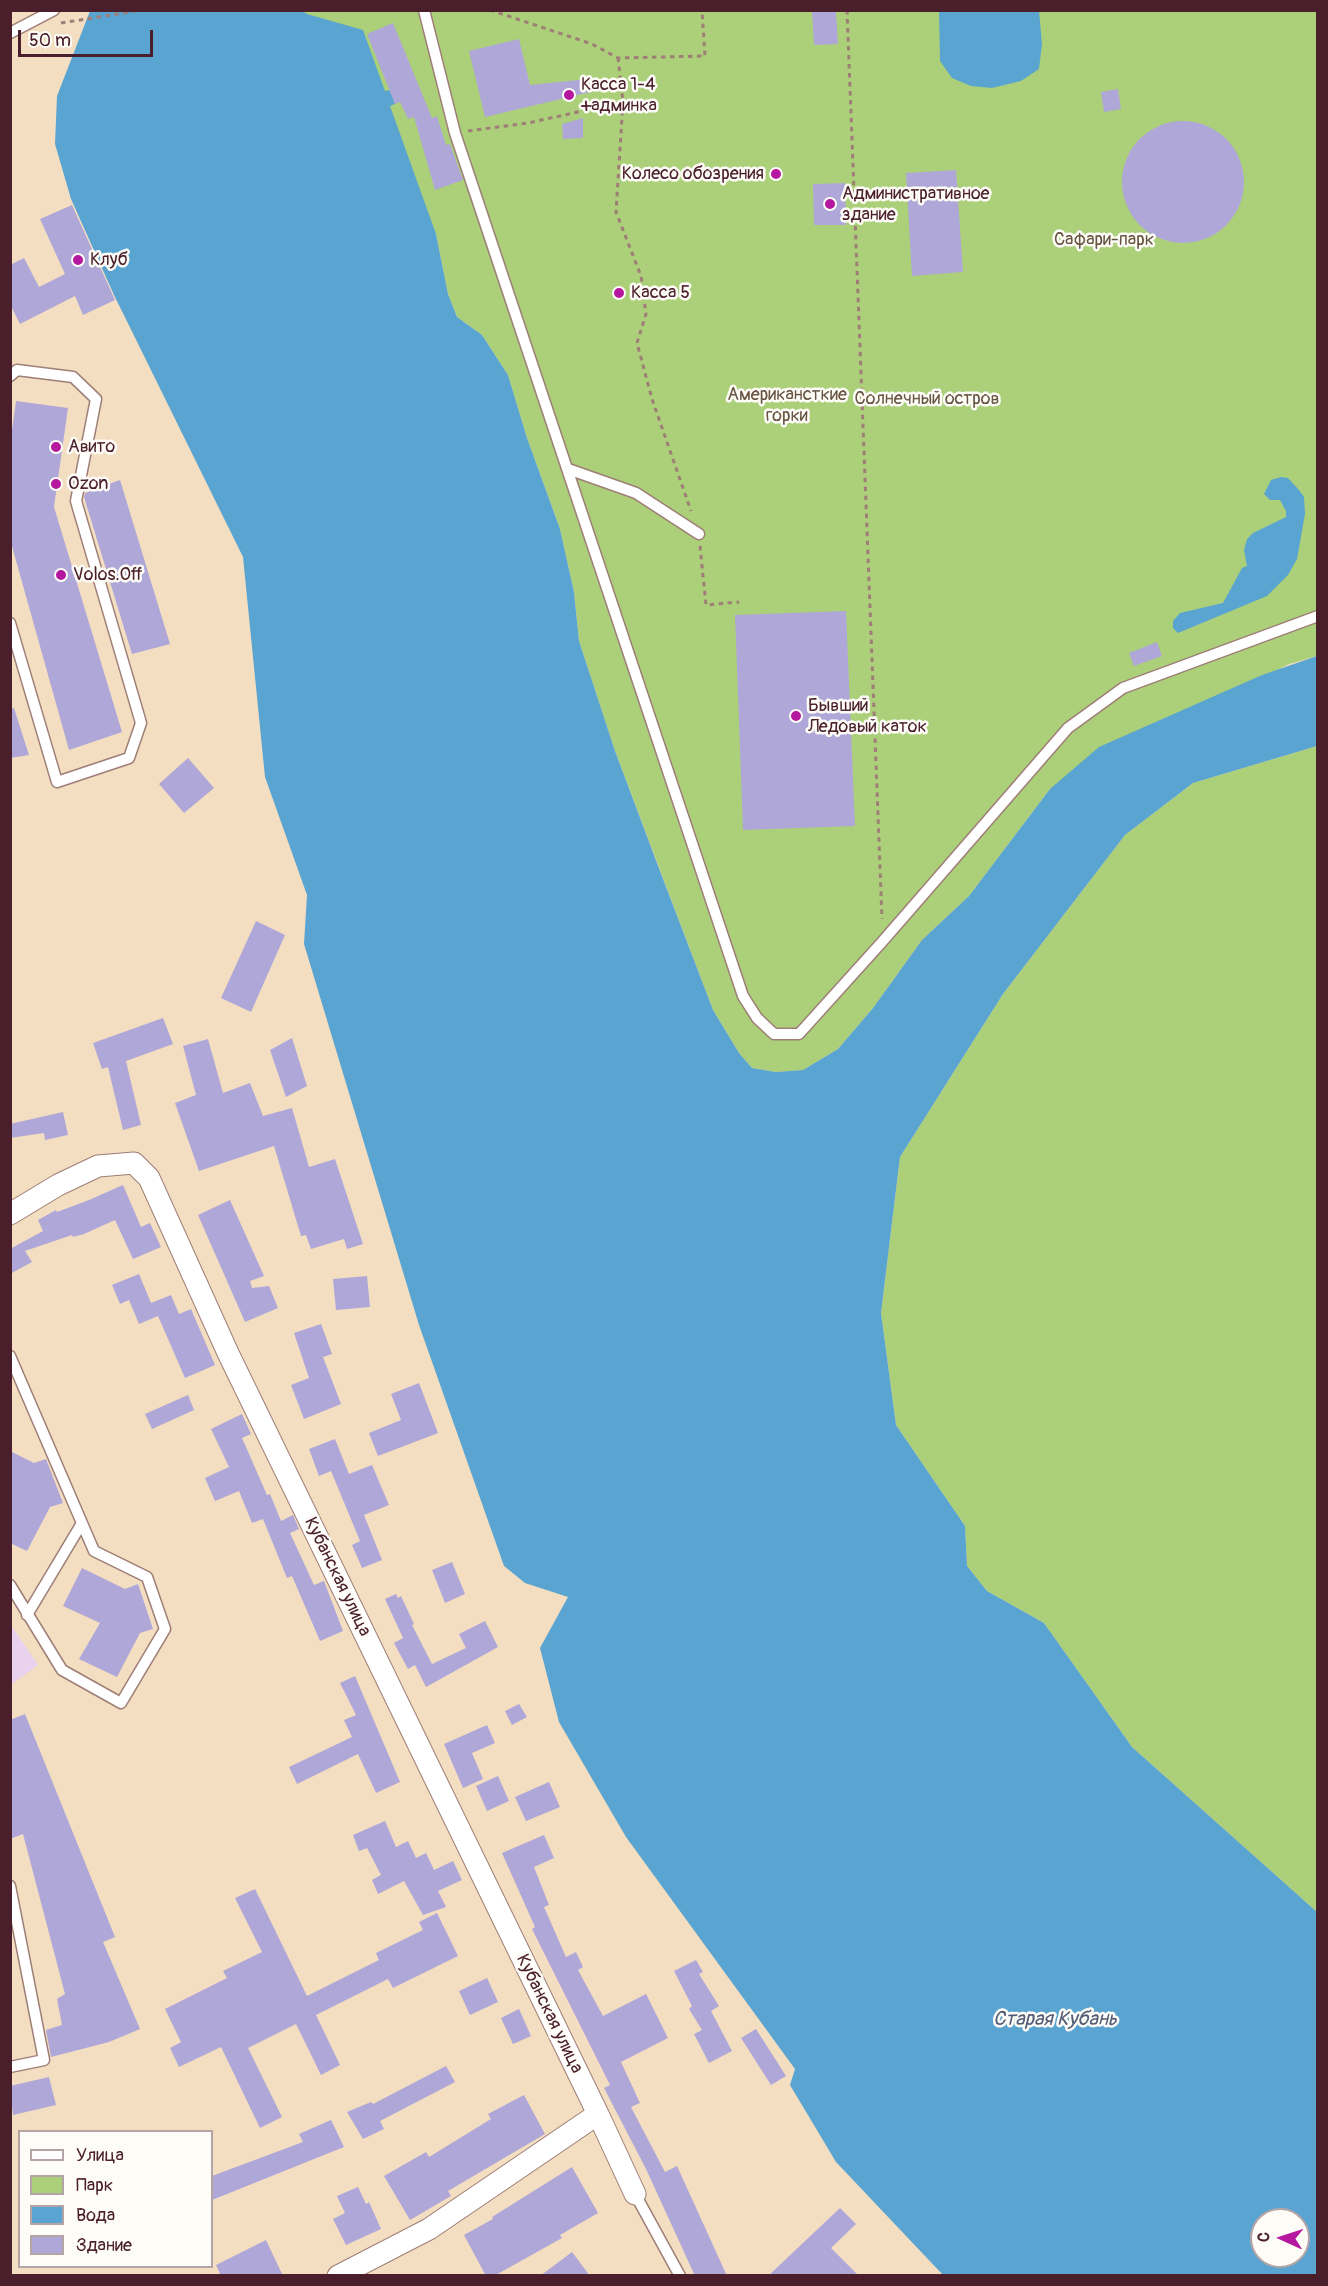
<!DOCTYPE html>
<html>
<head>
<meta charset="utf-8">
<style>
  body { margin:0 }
  #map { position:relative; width:1328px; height:2286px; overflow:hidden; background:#f3dec1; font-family:Pangolin,sans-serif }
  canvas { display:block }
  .frame { position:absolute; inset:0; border:12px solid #4a1f2b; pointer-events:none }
  .legend { position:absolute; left:18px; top:2130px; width:195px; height:138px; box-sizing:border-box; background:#fdfcf7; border:2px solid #b5a4a5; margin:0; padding:8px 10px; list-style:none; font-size:18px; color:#4a1f2b }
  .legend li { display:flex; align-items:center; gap:12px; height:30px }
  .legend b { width:30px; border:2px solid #b5a4a5 }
  .north { position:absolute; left:1250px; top:2208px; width:60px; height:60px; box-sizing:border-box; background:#fdfcf7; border:2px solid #b5a4a5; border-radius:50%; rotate:273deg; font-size:16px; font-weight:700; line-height:24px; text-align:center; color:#4a1f2b }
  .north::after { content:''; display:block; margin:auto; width:21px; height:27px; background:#b5179e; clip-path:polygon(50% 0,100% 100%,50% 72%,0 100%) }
  .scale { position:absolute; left:18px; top:30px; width:135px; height:27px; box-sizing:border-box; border:3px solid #4a1f2b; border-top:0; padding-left:8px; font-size:18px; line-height:21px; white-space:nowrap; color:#4a1f2b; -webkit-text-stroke:4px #fdfcf7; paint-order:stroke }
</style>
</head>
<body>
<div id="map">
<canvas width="1328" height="2286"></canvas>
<div class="frame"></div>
<ul class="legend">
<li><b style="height:8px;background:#fff"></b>Улица</li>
<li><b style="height:16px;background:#abd079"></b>Парк</li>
<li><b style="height:16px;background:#5aa4d2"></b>Вода</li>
<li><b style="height:16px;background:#afa7d8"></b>Здание</li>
</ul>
<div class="north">С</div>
<div class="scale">50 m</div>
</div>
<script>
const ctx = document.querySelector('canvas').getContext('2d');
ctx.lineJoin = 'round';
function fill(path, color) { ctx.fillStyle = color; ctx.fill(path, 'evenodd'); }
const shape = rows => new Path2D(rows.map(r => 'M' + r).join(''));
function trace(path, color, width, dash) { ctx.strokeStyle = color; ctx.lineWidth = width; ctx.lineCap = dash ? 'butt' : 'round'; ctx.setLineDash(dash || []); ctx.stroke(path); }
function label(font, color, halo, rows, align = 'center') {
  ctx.font = font + ' Pangolin,sans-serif'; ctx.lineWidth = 5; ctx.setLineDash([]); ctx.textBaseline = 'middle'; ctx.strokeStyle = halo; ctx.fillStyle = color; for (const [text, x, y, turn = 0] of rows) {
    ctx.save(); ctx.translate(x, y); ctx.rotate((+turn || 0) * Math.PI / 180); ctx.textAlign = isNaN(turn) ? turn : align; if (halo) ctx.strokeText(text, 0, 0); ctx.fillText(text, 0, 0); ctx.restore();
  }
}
fill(shape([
  [11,1625,38,1665,11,1685,10,1685]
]), '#e9d2ed');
fill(shape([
  [302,11,1317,11,1317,656,1289,664,1050,789,969,896,922,940,873,1008,838,1049,803,1070,776,1072,752,1068,739,1053,713,1010,615,751,579,641,574,592,560,529,527,438,508,375,482,335,457,317,448,294,436,234],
  [1317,746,1317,1912,1132,1747,1044,1623,987,1591,967,1566,965,1526,896,1425,881,1313,900,1157,1003,994,1125,835,1193,783]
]), '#abd079');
fill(shape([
  [90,11,302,11,307,14,363,30,385,91,390,90,395,104,390,106,436,234,448,294,457,317,482,335,508,375,527,438,560,529,574,592,579,641,615,751,657,863,713,1010,739,1053,752,1068,776,1072,803,1070,838,1049,873,1008,922,940,969,896,1050,789,1099,747,1262,675,1317,656,1317,746,1193,783,1125,835,1003,994,900,1157,881,1313,896,1425,965,1526,967,1566,987,1591,1044,1623,1132,1747,1317,1912,1317,2275,943,2275,836,2162,790,2085,795,2069,626,1837,559,1722,540,1648,568,1597,525,1583,504,1566,419,1325,304,944,307,895,265,777,243,557,114,295,71,199,55,144,57,96],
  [1262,2220,1298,2220,1298,2256,1262,2256],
  [939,11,1039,11,1042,44,1039,69,1021,81,992,88,971,86,952,78,940,61],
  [1281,477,1288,478,1299,490,1304,497,1305,514,1297,559,1288,575,1267,596,1178,633,1173,628,1173,621,1180,613,1223,603,1242,568,1247,566,1244,550,1247,539,1253,533,1286,517,1286,511,1280,500,1270,500,1264,494,1271,480]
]), '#5aa4d2');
fill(shape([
  [812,10,836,10,838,44,814,45],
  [393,23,432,118,437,116,446,145,450,144,463,180,435,190,414,117,408,119,400,102,395,104,367,34],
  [519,39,530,85,597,78,599,90,485,117,469,51],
  [1118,89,1121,109,1104,112,1101,92],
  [583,118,583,138,563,139,562,124],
  '1122 182a61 61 0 1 1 122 0a61 61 0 1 1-122 0Z',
  [956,170,963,272,912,276,906,173],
  [845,183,846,225,814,225,813,184],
  [72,205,115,300,83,315,75,296,20,324,10,304,10,265,24,258,39,287,65,274,40,219],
  [16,401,68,408,54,507,122,732,69,750,10,539,10,445],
  [120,480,170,644,132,654,84,497,85,493],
  [846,611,855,826,743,830,735,615],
  [1157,642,1162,656,1134,666,1129,653],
  [14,708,29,755,10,758,10,709],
  [188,758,214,788,184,813,159,784],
  [256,921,285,935,251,1012,221,998],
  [163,1018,173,1044,126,1061,141,1125,123,1130,108,1067,102,1069,93,1043],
  [292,1038,307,1086,286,1097,270,1050],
  [208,1039,223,1093,250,1083,263,1116,292,1108,309,1167,335,1159,363,1244,347,1249,344,1239,311,1249,306,1235,301,1236,274,1146,199,1171,175,1103,196,1095,183,1046],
  [63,1112,68,1135,45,1140,44,1133,10,1138,10,1124],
  [123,1185,141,1227,150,1223,161,1247,133,1259,115,1220,84,1234,73,1237,72,1235,25,1251,32,1262,10,1274,10,1249,43,1231,38,1220,56,1210,57,1212,89,1200],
  [230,1200,264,1276,250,1281,252,1288,269,1286,278,1308,245,1322,198,1215],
  [139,1274,151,1303,171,1295,179,1314,191,1309,215,1365,185,1378,158,1316,139,1324,129,1300,120,1304,112,1285],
  [367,1276,370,1307,336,1310,333,1279],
  [321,1324,332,1354,323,1357,341,1404,304,1419,291,1385,309,1378,294,1333],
  [419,1383,438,1433,378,1456,369,1433,401,1420,391,1394],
  [188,1395,194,1410,152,1429,145,1414],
  [242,1414,251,1434,242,1438,267,1495,270,1494,281,1521,293,1515,299,1529,290,1533,314,1585,324,1581,343,1631,320,1641,292,1576,287,1578,263,1519,252,1523,239,1491,215,1501,205,1478,229,1467,211,1429],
  [335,1439,349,1474,372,1465,389,1505,364,1515,382,1560,362,1568,352,1545,360,1541,331,1471,319,1476,309,1449],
  [10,1451,34,1463,46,1459,63,1503,50,1507,27,1551,10,1543],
  [452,1562,465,1594,445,1603,432,1570],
  [82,1568,125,1589,138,1584,153,1629,140,1633,117,1677,79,1659,100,1623,63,1606],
  [396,1594,398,1598,401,1596,414,1624,412,1625,432,1664,466,1648,459,1634,485,1621,498,1647,426,1687,415,1665,408,1669,394,1643,403,1638,385,1599],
  [355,1676,400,1782,376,1793,358,1754,297,1784,289,1767,352,1737,344,1720,356,1715,340,1683],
  [519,1704,527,1717,512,1725,505,1711],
  [25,1714,115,1937,103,1942,140,2029,109,2042,51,2057,46,2030,62,2025,57,1999,65,1994,23,1834,10,1839,10,1720],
  [487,1725,495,1743,472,1753,483,1779,463,1788,444,1744],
  [498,1776,509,1801,487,1811,476,1786],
  [549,1782,560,1807,526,1821,515,1797],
  [385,1821,396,1847,408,1841,416,1858,426,1853,434,1870,453,1861,462,1880,438,1891,446,1907,423,1915,404,1881,378,1894,372,1880,381,1875,367,1848,359,1851,353,1835],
  [544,1835,554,1858,534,1867,549,1905,544,1907,566,1957,576,1952,583,1967,578,1970,603,2016,646,1994,668,2038,621,2062,640,2103,631,2107,665,2172,677,2166,727,2276,695,2276,646,2169,604,2088,610,2085,532,1929,535,1927,502,1853],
  [255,1889,307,1996,379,1960,376,1953,423,1930,419,1922,437,1913,458,1956,393,1988,388,1979,316,2015,340,2065,321,2075,296,2024,248,2048,282,2117,260,2128,221,2047,179,2067,170,2048,181,2042,165,2009,227,1978,223,1971,262,1952,235,1898],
  [696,1960,703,1972,699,1974,719,2006,711,2011,732,2051,709,2063,694,2034,702,2030,689,2009,692,2006,674,1971],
  [487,1978,498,2002,470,2015,459,1991],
  [519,2009,531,2036,513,2044,501,2018],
  [756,2029,786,2076,771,2085,741,2038],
  [446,2066,455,2082,380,2121,384,2129,363,2139,347,2112,371,2102,373,2104],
  [49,2077,56,2105,13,2115,10,2086],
  [524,2095,545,2134,448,2191,451,2196,410,2220,384,2176,426,2152,429,2157,491,2119,488,2114],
  [331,2120,344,2147,212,2200,212,2176,303,2142,299,2134],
  [572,2167,598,2213,560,2235,562,2238,494,2276,486,2276,464,2235,493,2219,492,2217],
  [358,2187,366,2204,369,2202,381,2229,346,2245,333,2219,345,2213,337,2196],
  [840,2208,856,2224,831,2248,859,2276,768,2276],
  [266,2240,283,2276,221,2276,216,2265],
  [572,2252,590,2276,540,2276]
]), '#afa7d8');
const service = shape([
  [424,10,455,133,743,996,757,1018,774,1034,799,1034,882,942,1068,728,1123,688,1318,616],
  [10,33,54,10],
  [10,376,17,370,73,377,96,399,76,501,141,723,129,758,57,782,10,623],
  [568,469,636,493,699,534],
  [10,1356,94,1551,147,1577,165,1629,121,1703,62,1670,10,1585],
  [27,1615,82,1523],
  [10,1886,44,2060,10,2067],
  [635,2194,680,2276]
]);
const minor = shape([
  [10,1214,58,1185,98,1166,134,1163,149,1178,228,1353,598,2114,429,2229,338,2276],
  [598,2114,635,2194]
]);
trace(service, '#9e7e76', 13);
trace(minor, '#9e7e76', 23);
trace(shape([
  [490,10,592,44,618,58,705,56,702,10],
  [847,10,882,919],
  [61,23,142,10],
  [623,102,616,212,641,276,646,314,637,343,652,399,691,511],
  [468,131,528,123,623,102,618,58],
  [700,546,706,605,739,602]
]), '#9e7e76', 3, [4.5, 4.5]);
trace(service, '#fff', 10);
trace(minor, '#fff', 21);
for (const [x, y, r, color] of [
  [569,95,6,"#b5179e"],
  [776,174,6,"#b5179e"],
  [830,204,6,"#b5179e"],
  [78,260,6,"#b5179e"],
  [619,293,6,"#b5179e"],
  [56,447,6,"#b5179e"],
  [56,484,6,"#b5179e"],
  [61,575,6,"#b5179e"],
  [796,716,6,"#b5179e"]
]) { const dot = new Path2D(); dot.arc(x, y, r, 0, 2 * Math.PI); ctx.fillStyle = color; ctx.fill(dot); trace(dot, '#fdfcf7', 2); }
label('18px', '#4a1f2b', '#fdfcf7', [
  ["Касса 1-4",581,85],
  ["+админка",581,106],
  ["Колесо обозрения",764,174,"right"],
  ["Административное",842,194],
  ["здание",842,215],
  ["Клуб",90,260],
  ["Касса 5",631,293],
  ["Авито",68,447],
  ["Ozon",68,484],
  ["Volos.Off",73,575],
  ["Бывший",808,706],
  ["Ледовый каток",808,727]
], 'left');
label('18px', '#675442', '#fdfcf7', [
  ["Сафари-парк",1104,240],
  ["Американсткие",787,395],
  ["горки",787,416],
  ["Солнечный остров",927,399]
]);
label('18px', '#4a1f2b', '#fdfcf7', [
  ["Кубанская улица",337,1577,64],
  ["Кубанская улица",549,2014,64]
]);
label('italic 20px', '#515b76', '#fdfcf7', [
  ["Старая Кубань",1055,2020]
]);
</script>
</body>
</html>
